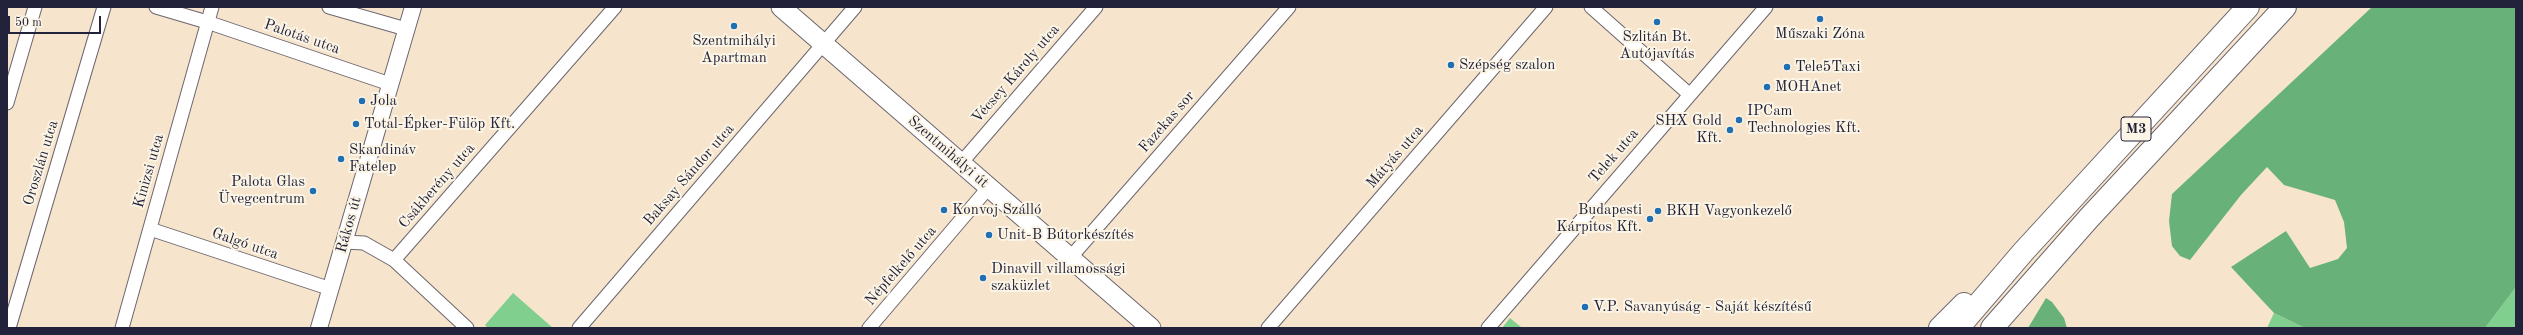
<!DOCTYPE html>
<html>
<head>
<meta charset="utf-8">
<style>
  body { margin:0 }
  #map { position:relative; width:2523px; height:335px; overflow:hidden; background:#f6e5cc; font-family:"Old Standard TT",serif }
  canvas { display:block }
  .frame { position:absolute; inset:0; border:8px solid #22223b; pointer-events:none }
  .scale { position:absolute; left:8px; top:16px; width:93px; height:18px; box-sizing:border-box; border:2px solid #22223b; border-top:0; padding-left:5px; font-size:12px; line-height:14px; white-space:nowrap; color:#22223b; -webkit-text-stroke:3px #fcf5e5; paint-order:stroke }
</style>
</head>
<body>
<div id="map">
<canvas width="2523" height="335"></canvas>
<div class="frame"></div>
<div class="scale">50 m</div>
</div>
<script>
const ctx = document.querySelector('canvas').getContext('2d');
ctx.lineJoin = 'round';
function fill(path, color) { ctx.fillStyle = color; ctx.fill(path, 'evenodd'); }
const shape = rows => new Path2D(rows.map(r => 'M' + r).join(''));
function trace(path, color, width, dash) { ctx.strokeStyle = color; ctx.lineWidth = width; ctx.lineCap = dash ? 'butt' : 'round'; ctx.setLineDash(dash || []); ctx.stroke(path); }
function label(font, color, halo, rows, align = 'center') {
  ctx.font = font + ' "Old Standard TT",serif'; ctx.lineWidth = 4; ctx.setLineDash([]); ctx.textBaseline = 'middle'; ctx.strokeStyle = halo; ctx.fillStyle = color; for (const [text, x, y, turn = 0] of rows) {
    ctx.save(); ctx.translate(x, y); ctx.rotate((+turn || 0) * Math.PI / 180); ctx.textAlign = isNaN(turn) ? turn : align; if (halo) ctx.strokeText(text, 0, 0); ctx.fillText(text, 0, 0); ctx.restore();
  }
}
fill(shape([
  [2516,287,2516,328,2485,328],
  [513,293,553,328,488,328,485,325],
  [2274,313,2305,328,2267,328],
  [1510,318,1521,327,1520,328,1502,328]
]), '#80cf8f');
fill(shape([
  [2372,7,2516,7,2516,287,2485,328,2305,328,2274,313,2231,267,2286,231,2310,268,2338,259,2347,248,2344,222,2335,200,2284,185,2267,167,2241,195,2190,260,2180,256,2172,246,2169,221,2172,194],
  [2046,298,2052,302,2064,318,2067,328,2028,328]
]), '#68b27a');
const minor = shape([
  [156,7,207,22,390,84],
  [329,7,406,29],
  [1591,7,1689,94],
  [7,103,35,7],
  [961,163,1096,7],
  [150,229,331,289],
  [344,242,364,243,394,260,467,328],
  [1070,258,1289,7],
  [394,260,615,7],
  [9,328,104,7],
  [122,328,212,7],
  [579,328,855,7],
  [869,328,989,187],
  [1268,328,1546,7],
  [1488,328,1766,7]
]);
const tertiary = shape([
  [319,328,413,7]
]);
const secondary = shape([
  [781,7,1151,328]
]);
const motorway = shape([
  [1940,328,1964,304],
  [1958,328,2024,251,2248,7],
  [1992,328,2089,218,2285,7]
]);
trace(minor, '#6c666e', 15);
trace(tertiary, '#6c666e', 18);
trace(secondary, '#6c666e', 21);
trace(motorway, '#6c666e', 24);
trace(minor, '#fff', 13);
trace(tertiary, '#fff', 16);
trace(secondary, '#fff', 19);
trace(motorway, '#fff', 22);
for (const [x, y, r, color] of [
  [1820,19,4,"#1f6fb2"],
  [1657,22,4,"#1f6fb2"],
  [734,26,4,"#1f6fb2"],
  [1451,65,4,"#1f6fb2"],
  [1787,67,4,"#1f6fb2"],
  [1767,87,4,"#1f6fb2"],
  [362,101,4,"#1f6fb2"],
  [1739,120,4,"#1f6fb2"],
  [356,124,4,"#1f6fb2"],
  [1730,130,4,"#1f6fb2"],
  [341,159,4,"#1f6fb2"],
  [313,191,4,"#1f6fb2"],
  [944,210,4,"#1f6fb2"],
  [1658,211,4,"#1f6fb2"],
  [1650,219,4,"#1f6fb2"],
  [989,235,4,"#1f6fb2"],
  [983,278,4,"#1f6fb2"],
  [1585,307,4,"#1f6fb2"]
]) { const dot = new Path2D(); dot.arc(x, y, r, 0, 2 * Math.PI); ctx.fillStyle = color; ctx.fill(dot); trace(dot, '#fcf5e5', 1.5); }
for (const [x, y, w] of [
  [2136,129,30]
]) { const box = new Path2D(); box.roundRect(x - w / 2, y - 12, w, 24, 3); ctx.fillStyle = '#fcf5e5'; ctx.fill(box); trace(box, '#22223b', 1); }
label('bold 14px', '#22223b', null, [
  ["M3",2136,129]
]);
label('15px', '#22223b', '#fcf5e5', [
  ["Műszaki Zóna",1820,34,"center"],
  ["Szlitán Bt.",1657,37,"center"],
  ["Autójavítás",1657,54,"center"],
  ["Szentmihályi",734,41,"center"],
  ["Apartman",734,58,"center"],
  ["Szépség szalon",1459,65],
  ["Tele5Taxi",1795,67],
  ["MOHAnet",1775,87],
  ["Jola",370,101],
  ["IPCam",1747,111],
  ["Technologies Kft.",1747,128],
  ["SHX Gold",1722,121,"right"],
  ["Kft.",1722,138,"right"],
  ["Total-Épker-Fülöp Kft.",364,124],
  ["Skandináv",349,150],
  ["Fatelep",349,167],
  ["Palota Glas",305,182,"right"],
  ["Üvegcentrum",305,199,"right"],
  ["Konvoj Szálló",952,210],
  ["Budapesti",1642,210,"right"],
  ["Kárpitos Kft.",1642,227,"right"],
  ["BKH Vagyonkezelő",1666,211],
  ["Unit-B Bútorkészítés",997,235],
  ["Dinavill villamossági",991,269],
  ["szaküzlet",991,286],
  ["V.P. Savanyúság - Saját készítésű",1593,307]
], 'left');
label('15px', '#22223b', '#fcf5e5', [
  ["Palotás utca",302,37,19],
  ["Vécsey Károly utca",1016,74,-49],
  ["Fazekas sor",1167,122,-49],
  ["Szentmihályi út",948,152,41],
  ["Telek utca",1614,156,-49],
  ["Mátyás utca",1395,157,-49],
  ["Oroszlán utca",41,163,-73],
  ["Kinizsi utca",149,171,-74],
  ["Baksay Sándor utca",689,175,-49],
  ["Csákberény utca",437,186,-49],
  ["Rákos út",349,225,-74],
  ["Galgó utca",245,244,19],
  ["Népfelkelő utca",901,266,-49]
]);
</script>
</body>
</html>
